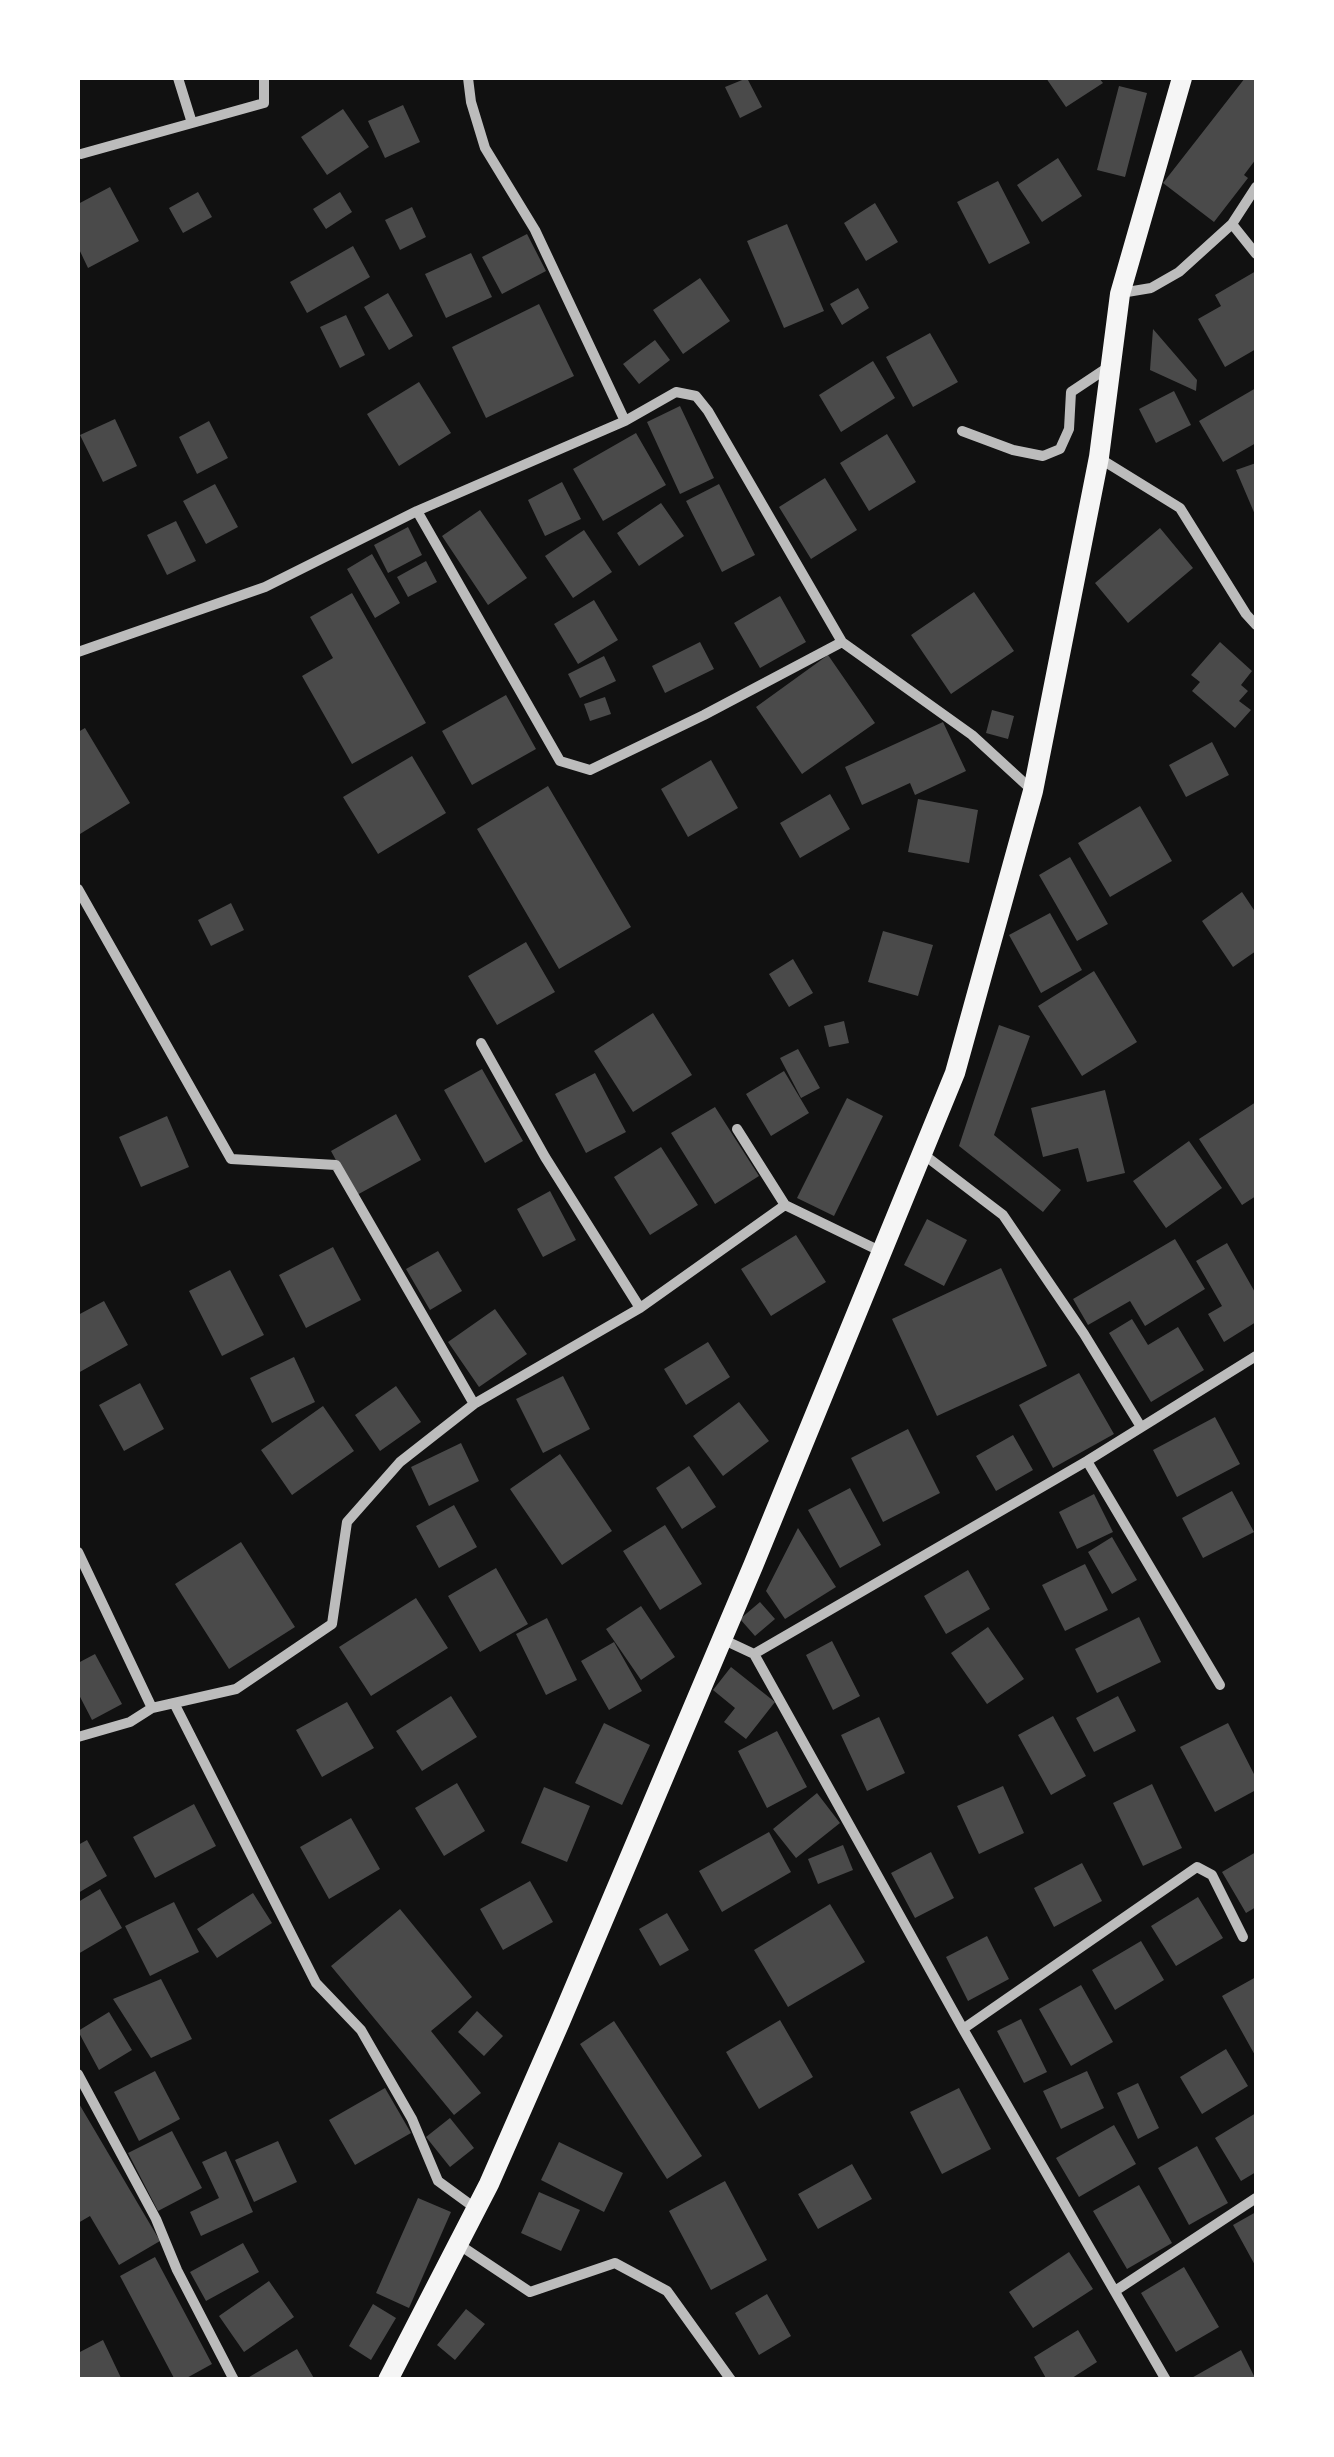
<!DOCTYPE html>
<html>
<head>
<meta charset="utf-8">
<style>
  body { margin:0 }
  #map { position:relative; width:1334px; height:2457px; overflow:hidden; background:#111; font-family:"Golos Text",sans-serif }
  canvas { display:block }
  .frame { position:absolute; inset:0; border:80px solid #fff; pointer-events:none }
</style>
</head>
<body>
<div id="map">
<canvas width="1334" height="2457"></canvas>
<div class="frame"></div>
</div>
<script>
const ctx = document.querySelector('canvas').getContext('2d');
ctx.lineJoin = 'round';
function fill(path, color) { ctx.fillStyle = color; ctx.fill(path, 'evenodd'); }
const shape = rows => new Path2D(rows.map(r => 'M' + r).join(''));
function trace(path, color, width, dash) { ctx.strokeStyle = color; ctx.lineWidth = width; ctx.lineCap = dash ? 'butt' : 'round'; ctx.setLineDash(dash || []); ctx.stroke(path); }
fill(shape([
  [747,78,762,107,740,118,725,87],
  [1046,78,1099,78,1103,83,1066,107],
  [1245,78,1256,78,1256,159,1244,175,1248,178,1214,222,1163,183],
  [1119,86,1147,93,1125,177,1097,170],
  [403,105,420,142,385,158,368,121],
  [343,109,369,147,327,175,301,137],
  [1058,158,1082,196,1042,222,1017,185],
  [998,181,1030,243,989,264,957,202],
  [110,187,139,241,88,268,78,247,78,204],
  [198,192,212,217,183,233,169,208],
  [340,192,352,212,326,229,313,209],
  [875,203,898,242,866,261,844,223],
  [412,207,426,237,400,250,385,220],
  [787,224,824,311,784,328,747,241],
  [527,234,546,271,502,294,482,257],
  [353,246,370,277,307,313,290,282],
  [471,253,492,297,446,318,425,274],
  [1256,271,1256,349,1225,367,1198,319,1221,306,1215,295],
  [700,278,730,321,683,354,653,310],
  [858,288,869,308,842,325,830,304],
  [388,293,413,336,389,350,364,307],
  [539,304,574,376,486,418,452,347],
  [346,315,365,355,340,368,320,327],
  [1153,329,1197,380,1196,391,1150,370],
  [930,333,958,382,913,407,886,357],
  [655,340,670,360,639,384,623,364],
  [873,361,895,398,841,432,819,395],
  [419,382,451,433,399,466,367,414],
  [1256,388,1256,443,1223,462,1199,421],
  [1174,391,1191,425,1156,443,1139,409],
  [680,406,714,478,680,494,647,422],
  [115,419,137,466,103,482,80,435],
  [209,421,228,458,197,474,179,437],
  [636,433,666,485,603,521,573,469],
  [887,434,916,482,869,511,840,463],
  [1256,463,1256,517,1236,470],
  [825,478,857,530,811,559,779,507],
  [562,482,581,519,545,536,528,500],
  [215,484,238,527,206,544,183,501],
  [719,484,755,555,722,572,686,501],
  [661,503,684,536,639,566,617,533],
  [480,510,527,578,488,605,442,536],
  [176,521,196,561,167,575,147,535],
  [408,527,422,555,388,573,374,545],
  [1160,528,1193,568,1128,623,1095,583],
  [584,530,612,572,573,598,545,556],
  [372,554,400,603,375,618,347,569],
  [426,561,437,582,408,597,397,577],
  [974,592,1014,651,951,694,911,635],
  [352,593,426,723,352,764,302,676,333,658,310,617],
  [780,596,806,642,760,668,734,623],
  [594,600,618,640,578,664,554,624],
  [700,642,714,669,665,693,652,666],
  [1220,642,1252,671,1241,685,1248,691,1239,701,1251,710,1235,728,1192,691,1200,682,1191,675],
  [828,655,875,723,802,774,756,707],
  [604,656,616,681,580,698,568,674],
  [506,695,536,749,472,785,442,731],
  [605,697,611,714,590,721,584,704],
  [992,710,1014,716,1008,739,986,733],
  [943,722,966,771,915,795,910,783,862,805,845,767],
  [85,728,130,803,80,834,78,732],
  [1212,742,1229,775,1186,797,1169,765],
  [412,756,446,813,378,854,343,797],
  [711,760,738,808,688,837,661,789],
  [548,786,631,927,559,969,477,829],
  [830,794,850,829,800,858,780,823],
  [918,799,978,810,969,863,908,852],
  [1140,806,1172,861,1110,897,1078,843],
  [1070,857,1108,924,1077,941,1039,875],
  [1242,892,1256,913,1256,951,1233,967,1202,921],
  [231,903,244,930,211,946,198,920],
  [1050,913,1082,970,1041,993,1009,935],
  [883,931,933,945,918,996,868,982],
  [526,942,555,992,497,1025,468,976],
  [793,959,813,993,789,1007,769,974],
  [1094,971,1137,1042,1082,1076,1038,1006],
  [653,1013,692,1075,633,1112,594,1051],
  [844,1021,849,1043,829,1047,824,1026],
  [999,1025,1030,1036,994,1135,1061,1190,1043,1212,959,1146],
  [798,1049,820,1088,801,1098,780,1058],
  [482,1069,523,1141,485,1163,444,1090],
  [784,1071,809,1113,771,1136,746,1094],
  [595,1073,626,1132,586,1153,555,1094],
  [1105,1090,1125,1173,1087,1182,1078,1148,1043,1157,1031,1108],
  [847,1098,883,1116,834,1216,797,1198],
  [1256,1102,1256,1196,1242,1205,1199,1139],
  [715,1107,759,1176,715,1204,671,1133],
  [396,1114,421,1160,355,1196,331,1151],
  [167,1116,189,1167,141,1187,119,1137],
  [1189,1141,1222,1188,1166,1228,1133,1181],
  [661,1147,698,1205,650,1235,614,1177],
  [550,1191,576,1240,543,1257,517,1209],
  [927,1219,967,1240,944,1286,904,1265],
  [796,1235,826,1282,771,1316,741,1269],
  [1175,1239,1205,1289,1145,1326,1130,1301,1088,1325,1073,1299],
  [1227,1243,1256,1294,1256,1322,1224,1342,1208,1314,1222,1306,1196,1261],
  [333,1247,361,1300,306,1328,279,1275],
  [438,1251,462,1291,430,1310,406,1269],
  [1001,1268,1047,1366,937,1416,892,1319],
  [230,1270,264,1335,222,1356,189,1291],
  [104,1301,128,1345,78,1373,78,1315],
  [495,1309,527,1354,479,1387,448,1342],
  [1132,1319,1148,1345,1178,1327,1204,1370,1151,1402,1109,1333],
  [708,1342,730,1377,686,1405,664,1369],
  [294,1357,315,1402,272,1423,250,1378],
  [1079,1373,1114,1434,1053,1468,1019,1405],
  [563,1376,590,1429,543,1453,516,1399],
  [140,1383,164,1429,124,1451,99,1405],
  [396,1386,421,1422,380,1451,355,1415],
  [739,1402,769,1441,723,1476,693,1436],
  [323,1406,354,1451,292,1495,261,1450],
  [1215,1417,1240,1464,1177,1497,1153,1450],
  [908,1429,940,1493,883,1522,851,1458],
  [1013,1435,1033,1470,996,1491,976,1456],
  [461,1443,479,1481,429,1506,411,1467],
  [560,1454,612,1531,562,1565,510,1489],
  [689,1466,716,1507,682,1529,656,1488],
  [850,1488,881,1545,840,1568,808,1510],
  [1232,1491,1254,1532,1203,1558,1182,1518],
  [1094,1494,1113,1532,1077,1549,1059,1512],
  [454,1505,477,1547,439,1568,416,1526],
  [665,1525,702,1584,660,1610,623,1551],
  [798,1528,836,1587,785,1619,766,1591],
  [1112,1537,1137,1580,1112,1594,1088,1552],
  [241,1542,295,1627,229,1669,175,1584],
  [1085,1564,1108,1610,1065,1631,1042,1585],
  [496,1568,528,1624,480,1652,448,1596],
  [968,1570,990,1609,946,1634,924,1596],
  [416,1598,448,1648,371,1696,339,1647],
  [760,1602,775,1619,755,1636,740,1619],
  [641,1606,675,1657,641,1680,606,1629],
  [1139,1617,1161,1662,1097,1693,1075,1649],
  [547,1618,577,1680,546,1695,516,1634],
  [988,1627,1024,1679,987,1704,951,1653],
  [832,1641,860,1696,833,1710,806,1655],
  [614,1642,642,1691,609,1710,581,1661],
  [95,1654,122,1704,92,1720,78,1693,78,1663],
  [731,1667,775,1702,746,1739,724,1722,735,1708,713,1690],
  [451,1696,477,1737,422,1771,396,1731],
  [1118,1696,1136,1731,1094,1752,1076,1718],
  [347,1702,374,1748,322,1777,296,1730],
  [1053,1716,1086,1776,1051,1795,1018,1735],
  [879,1717,905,1773,867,1791,841,1735],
  [604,1723,650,1745,622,1805,575,1783],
  [1228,1723,1256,1778,1256,1790,1215,1812,1180,1747],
  [777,1731,807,1787,767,1808,738,1751],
  [457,1783,485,1831,444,1856,415,1808],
  [1152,1784,1182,1848,1143,1866,1113,1803],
  [1003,1786,1024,1833,979,1854,957,1806],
  [544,1787,590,1806,567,1862,521,1843],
  [817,1793,840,1823,796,1858,773,1829],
  [194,1804,216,1846,155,1878,133,1837],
  [351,1818,380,1869,329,1899,300,1847],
  [769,1832,791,1872,722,1912,699,1871],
  [87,1840,107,1876,78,1893,78,1845],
  [843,1845,853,1870,818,1884,808,1859],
  [931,1852,954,1898,915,1918,891,1873],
  [1256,1852,1256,1907,1246,1913,1222,1872],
  [1082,1863,1102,1901,1054,1927,1034,1888],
  [530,1881,553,1922,503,1950,480,1909],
  [100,1889,122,1928,78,1954,78,1902],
  [253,1893,272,1923,217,1958,197,1929],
  [1198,1897,1223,1938,1176,1966,1151,1926],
  [174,1902,199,1952,150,1976,125,1926],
  [830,1904,865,1962,788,2007,754,1950],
  [400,1909,472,1997,431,2031,481,2093,454,2115,331,1966],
  [667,1913,689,1950,660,1966,639,1929],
  [987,1936,1009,1979,968,2001,946,1957],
  [1141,1941,1164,1980,1115,2010,1092,1970],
  [1256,1977,1256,2057,1222,1996],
  [161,1979,192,2039,151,2058,113,1999],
  [1081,1985,1113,2042,1071,2066,1039,2009],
  [477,2011,503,2036,484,2056,458,2032],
  [109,2012,132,2050,99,2070,78,2031],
  [1021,2019,1047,2072,1024,2083,997,2031],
  [780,2020,813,2077,759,2109,726,2052],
  [614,2021,702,2156,667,2179,580,2044],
  [1226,2049,1248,2086,1202,2114,1180,2077],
  [155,2071,180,2119,139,2141,114,2092],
  [1087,2071,1104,2108,1061,2129,1043,2091],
  [1138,2083,1159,2128,1138,2139,1117,2093],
  [385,2088,411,2133,355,2165,329,2120],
  [959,2088,991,2149,942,2174,910,2112],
  [78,2102,160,2241,119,2265,90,2216,78,2223],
  [1256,2113,1256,2172,1241,2181,1215,2138],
  [450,2118,474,2148,450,2167,426,2137],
  [1114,2125,1136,2164,1079,2197,1056,2158],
  [172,2131,202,2188,158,2211,128,2153],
  [278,2141,297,2182,254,2202,235,2160],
  [559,2142,623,2173,604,2212,541,2180],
  [1197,2146,1228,2203,1189,2225,1158,2168],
  [226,2151,253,2212,201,2236,190,2212,219,2198,202,2162],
  [852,2164,872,2199,818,2229,798,2194],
  [725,2181,767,2260,711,2290,669,2211],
  [1139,2185,1172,2243,1127,2269,1093,2211],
  [539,2192,580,2210,561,2251,521,2233],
  [418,2198,451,2212,409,2308,376,2293],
  [1256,2212,1256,2267,1233,2225],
  [243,2243,259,2272,206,2301,190,2272],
  [1069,2252,1093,2289,1033,2328,1009,2292],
  [155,2257,212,2364,183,2380,175,2380,120,2276],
  [1184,2267,1219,2327,1176,2352,1141,2293],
  [269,2281,294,2317,244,2352,219,2316],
  [767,2294,791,2336,759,2355,735,2313],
  [373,2304,396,2318,371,2360,349,2346],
  [466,2309,485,2324,455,2360,437,2345],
  [1078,2330,1097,2362,1069,2380,1047,2380,1034,2357],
  [103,2340,122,2380,78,2380,78,2353],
  [297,2349,315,2380,244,2380],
  [1241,2350,1256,2380,1188,2380]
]), '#4a4a4a');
trace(shape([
  [178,78,192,123],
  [468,78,471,102,485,148,535,230,625,421],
  [81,154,264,103,264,78],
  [1232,224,1256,254],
  [1121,293,1151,288,1179,272,1232,224,1256,187],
  [962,431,1013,450,1043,456,1060,449,1069,429,1071,392,1110,366],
  [1099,458,1180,508,1246,614,1256,625],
  [417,511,560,761,590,770,704,715,842,642],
  [78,652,265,587,417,511,625,421,676,392,696,396,708,411,842,642,972,735,1033,791],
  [78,889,231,1159,336,1165,474,1404],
  [481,1043,545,1157,640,1308],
  [923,1154,1003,1215,1084,1334,1141,1427],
  [785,1205,882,1252],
  [1087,1461,1220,1685],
  [78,1552,152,1708],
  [722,1639,754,1654,963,2029,1166,2380],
  [754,1654,1087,1461,1256,1356],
  [174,1703,316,1983,361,2030,412,2119,438,2181,475,2208],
  [78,1737,130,1722,152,1708,236,1689,332,1624,347,1522,400,1462,474,1404,640,1308,785,1205,737,1129],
  [963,2029,1197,1867,1212,1875,1243,1937],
  [78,2074,156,2219,177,2270,234,2380],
  [458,2244,530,2292,615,2263,667,2291,731,2380],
  [1115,2291,1256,2198]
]), '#bcbcbc', 10);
trace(shape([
  [388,2380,489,2184,560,2022,753,1566,955,1073,1033,791,1099,457,1120,294,1182,78]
]), '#f5f5f5', 20);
</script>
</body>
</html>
